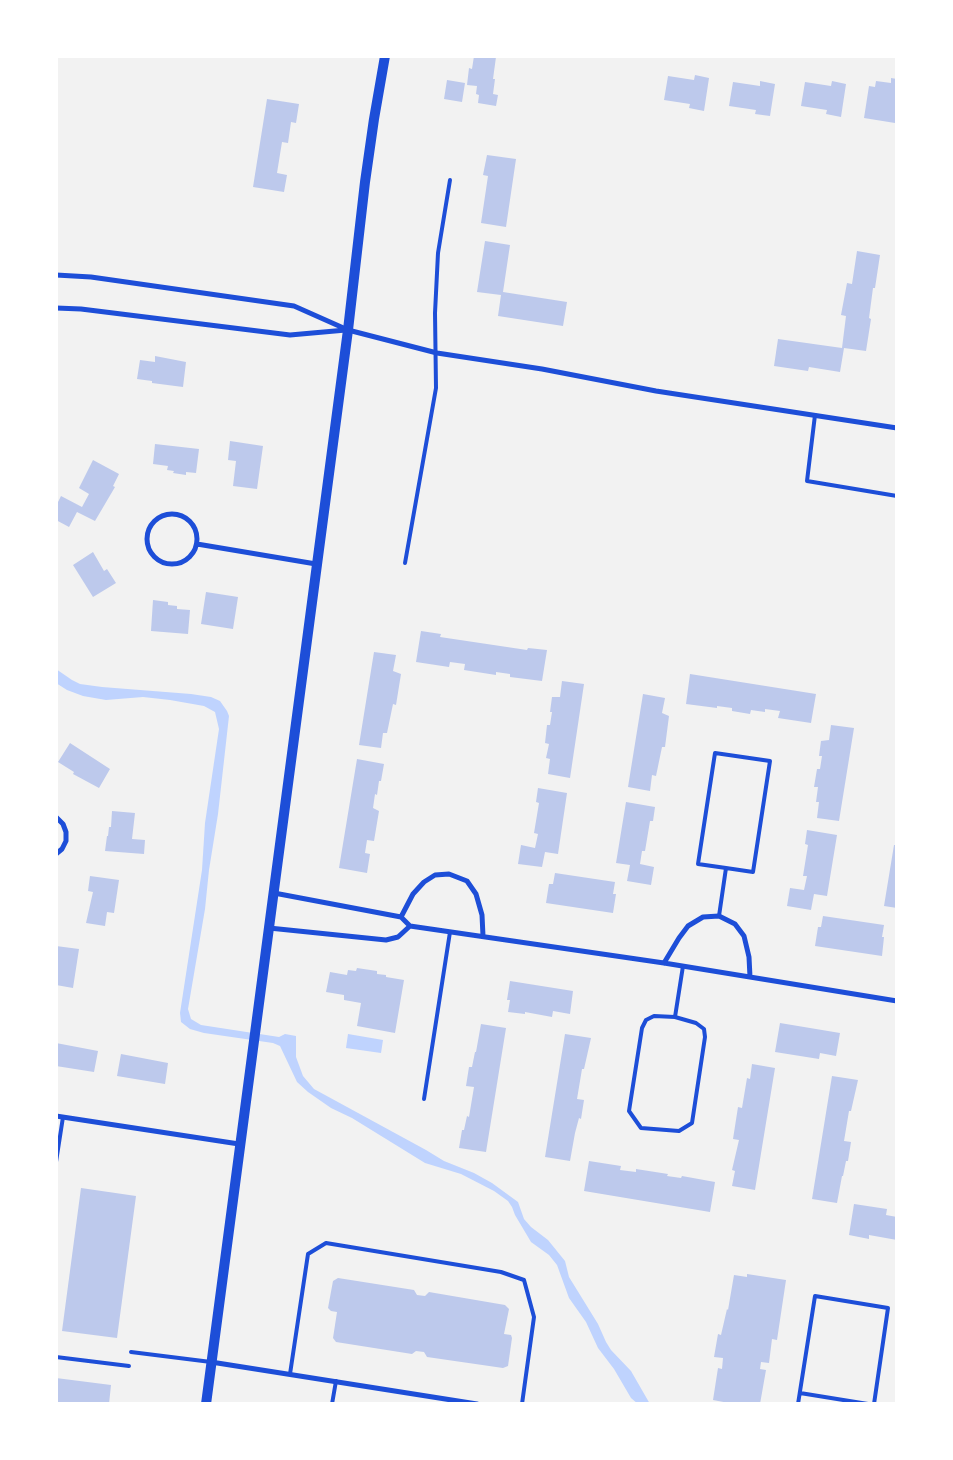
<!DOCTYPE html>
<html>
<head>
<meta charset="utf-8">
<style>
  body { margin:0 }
  #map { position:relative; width:953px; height:1460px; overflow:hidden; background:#f2f2f2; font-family:"PT Sans",sans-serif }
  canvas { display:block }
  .frame { position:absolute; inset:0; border:58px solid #fff; pointer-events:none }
</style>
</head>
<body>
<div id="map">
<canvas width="953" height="1460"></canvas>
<div class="frame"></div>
</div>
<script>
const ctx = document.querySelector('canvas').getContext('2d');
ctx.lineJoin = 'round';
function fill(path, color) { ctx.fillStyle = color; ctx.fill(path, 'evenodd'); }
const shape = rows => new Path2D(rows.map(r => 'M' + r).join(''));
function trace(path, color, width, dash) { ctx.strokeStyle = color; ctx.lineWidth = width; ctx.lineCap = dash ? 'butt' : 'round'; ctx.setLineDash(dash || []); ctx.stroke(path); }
fill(shape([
  [56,669,72,680,80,684,102,687,191,694,211,697,220,701,227,711,229,716,218,814,209,870,205,909,188,1009,191,1019,201,1025,279,1037,285,1034,296,1036,296,1057,303,1076,314,1089,426,1150,444,1161,474,1173,492,1183,518,1202,524,1219,531,1227,548,1240,565,1261,569,1277,598,1324,606,1342,611,1350,631,1371,650,1404,638,1404,631,1398,614,1369,598,1348,586,1322,569,1298,557,1265,549,1255,531,1242,515,1215,512,1207,508,1201,494,1191,461,1174,425,1163,352,1118,331,1108,308,1092,297,1082,280,1046,273,1043,204,1033,190,1029,181,1022,180,1013,202,870,205,823,219,729,215,712,204,706,170,700,143,697,106,700,83,696,67,690,56,683],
  [348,1034,383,1040,381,1053,346,1048]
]), '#bfd3fe');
fill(shape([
  [474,56,496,57,493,79,495,79,493,94,498,95,496,106,478,103,479,95,476,94,477,86,467,85,469,68,472,69],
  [695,75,709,78,704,111,689,108,690,104,664,100,668,76,694,80],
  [891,78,897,79,897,111,895,123,864,118,869,86,875,87,876,81,891,83],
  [447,80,465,83,462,102,444,99],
  [760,81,775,84,770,116,755,114,756,110,729,106,733,82,760,86],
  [832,81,846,84,841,117,826,114,827,110,801,106,805,82,831,86],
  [267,99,299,104,296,123,291,122,288,143,282,142,277,173,287,175,284,192,253,187],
  [487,155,516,159,506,227,481,223,488,176,483,175],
  [485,241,510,245,503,292,567,302,563,326,498,316,501,295,477,292],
  [857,251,880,255,875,288,873,288,869,318,871,319,866,351,844,348,840,372,809,367,808,371,774,366,778,339,842,348,846,316,841,315,847,283,852,284],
  [155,356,186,362,183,387,152,383,152,381,137,379,140,360,155,362],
  [230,441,263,446,257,489,233,486,236,461,228,460],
  [155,444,199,449,196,473,186,472,186,475,173,473,174,471,167,470,168,466,153,464],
  [93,460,119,474,113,486,115,487,95,521,77,512,69,527,56,520,56,506,61,496,82,507,89,494,79,488],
  [93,552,104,571,107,569,116,583,93,597,73,565],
  [206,592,238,597,233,629,201,624],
  [153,600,168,602,168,605,177,606,177,609,190,610,188,634,151,631],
  [421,631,441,634,440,637,527,650,528,648,547,650,542,681,510,677,510,674,496,672,496,675,464,670,465,664,450,662,449,667,416,662],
  [374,652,396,655,393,671,401,674,396,705,393,704,387,733,383,733,381,748,359,745],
  [690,674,816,694,811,723,778,718,780,711,765,709,765,712,751,710,750,714,732,711,732,708,717,706,717,708,686,704],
  [562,681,584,684,570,778,548,774,550,759,546,758,549,744,545,743,547,725,550,725,552,712,550,712,552,697,560,697],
  [643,694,665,698,662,713,669,716,665,747,662,747,656,776,652,775,650,791,628,787],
  [831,725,854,728,839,821,817,818,819,802,816,802,818,787,814,787,817,769,820,769,822,756,819,756,821,741,829,740],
  [70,743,110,769,99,788,73,774,74,772,58,762],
  [357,759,384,764,381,781,379,781,377,795,375,794,373,808,379,811,374,841,367,840,365,853,370,854,367,873,339,868],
  [538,788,567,793,558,854,545,852,542,867,518,864,521,845,535,848,538,834,534,833,539,803,536,802],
  [626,802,655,807,653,821,650,821,645,851,642,851,640,864,654,867,651,885,627,881,630,865,616,863],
  [112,811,135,813,132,839,145,840,144,854,105,851,107,836,108,836,109,827,111,827],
  [807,830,837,835,827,896,814,894,811,910,787,906,790,888,804,890,807,876,803,876,808,845,805,844],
  [894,845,897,845,897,908,884,906],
  [555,873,615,882,613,894,616,894,613,913,546,903,549,884,553,884],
  [90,876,119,880,114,913,107,912,105,926,86,923,93,892,88,891],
  [823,916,884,925,882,937,884,937,882,956,815,946,818,927,821,927],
  [56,946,79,949,73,988,56,985],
  [357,968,377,971,377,974,386,975,386,977,404,980,395,1033,357,1026,361,1003,344,1000,344,995,326,992,330,972,347,975,348,970,356,971],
  [510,981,573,991,570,1014,553,1011,552,1017,525,1012,525,1014,508,1012,510,1000,507,1000],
  [780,1023,840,1033,836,1056,820,1053,819,1059,775,1052],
  [481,1024,506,1028,486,1152,459,1148,462,1130,464,1130,467,1116,469,1117,474,1087,466,1086,469,1067,472,1067,475,1052,476,1052],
  [565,1034,591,1038,584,1069,582,1069,577,1099,584,1100,581,1119,579,1118,575,1133,570,1161,545,1157],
  [56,1043,98,1051,94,1072,56,1066],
  [121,1054,168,1063,165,1084,117,1076],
  [752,1064,775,1068,755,1190,732,1186,735,1171,732,1170,739,1140,733,1139,738,1107,742,1108,747,1078,750,1079],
  [832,1076,858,1080,851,1111,849,1111,844,1141,851,1142,848,1161,846,1161,843,1176,842,1176,837,1203,812,1199],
  [589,1161,621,1166,620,1170,636,1172,636,1169,668,1174,667,1176,681,1178,682,1176,715,1182,710,1212,584,1191],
  [81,1188,136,1196,117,1338,62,1331],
  [854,1204,887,1209,886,1215,897,1217,897,1240,869,1235,869,1239,849,1235],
  [747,1274,786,1280,777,1340,772,1339,769,1363,761,1362,760,1369,766,1370,760,1404,734,1404,713,1400,718,1368,722,1369,723,1358,714,1357,718,1334,721,1335,727,1309,728,1310,734,1275,747,1277],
  [338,1278,414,1290,417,1295,425,1296,429,1292,505,1305,509,1309,504,1334,511,1335,512,1338,508,1366,503,1368,427,1357,424,1352,416,1351,412,1354,336,1342,333,1338,337,1312,331,1311,328,1308,333,1281],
  [56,1378,111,1385,109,1404,56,1404]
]), '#bdc9ec');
trace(shape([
  [815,415,807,481,897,496],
  [405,563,436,388,435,313,438,253,450,180],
  [719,916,726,868,753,872,770,761,715,753,698,864,726,868],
  [675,1017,696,1023,704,1029,705,1037,692,1123,679,1131,641,1128,629,1111,642,1028,646,1020,654,1016,675,1017,683,966],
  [424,1099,450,932],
  [56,1162,63,1117],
  [131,1352,211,1362],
  [56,1357,129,1366],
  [290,1374,308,1254,326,1243,501,1272,524,1280,534,1317,522,1404],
  [800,1393,868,1404],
  [332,1404,336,1381],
  [798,1404,815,1296,888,1308,874,1404]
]), '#1d4ed8', 4);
trace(shape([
  [56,275,91,277,294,306,348,330,437,353,542,369,656,391,897,428],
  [56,308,81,309,290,335,346,330],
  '147 539a25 25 0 1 1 50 0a25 25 0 1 1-50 0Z',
  [197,544,316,564],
  [56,817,63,824,66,832,66,841,62,849,56,854],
  [274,893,401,917,410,926,664,963,897,1001],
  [401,917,413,894,424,882,435,875,449,874,467,881,476,894,482,915,483,936],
  [269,928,386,940,398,937,410,926],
  [664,963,679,938,688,926,703,917,719,916,735,924,744,936,749,957,750,977],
  [56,1116,239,1144],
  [211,1362,477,1404]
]), '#1d4ed8', 5);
trace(shape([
  [206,1404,348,330,365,182,374,119,385,56]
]), '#1d4ed8', 10);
</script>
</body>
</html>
